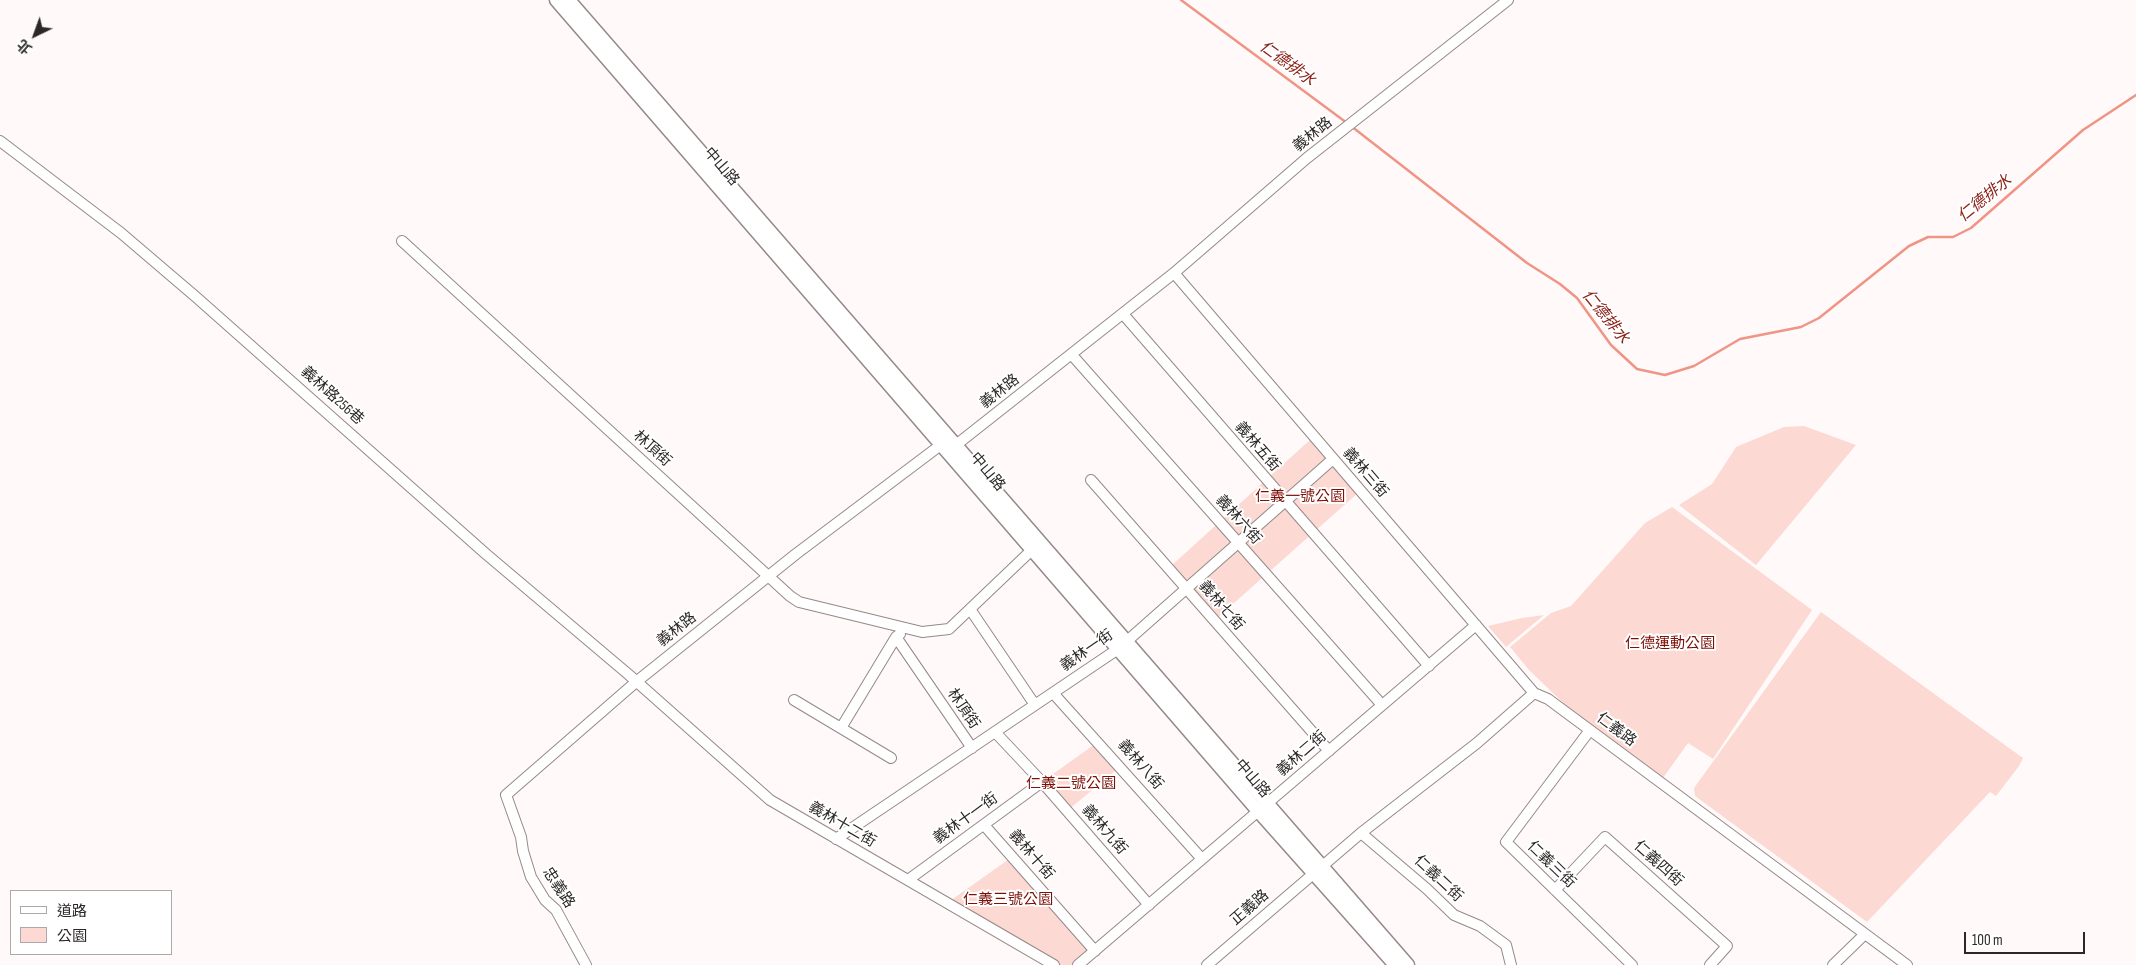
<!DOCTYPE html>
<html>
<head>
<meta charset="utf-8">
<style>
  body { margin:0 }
  #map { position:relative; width:2136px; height:965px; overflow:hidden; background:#fffaf9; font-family:"Sofia Sans Condensed","Noto Sans TC",sans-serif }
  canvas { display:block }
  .legend { position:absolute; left:10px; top:890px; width:162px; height:65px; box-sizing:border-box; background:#fff; border:1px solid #aba9a9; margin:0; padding:6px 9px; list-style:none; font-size:15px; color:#2c2827 }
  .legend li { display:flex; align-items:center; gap:10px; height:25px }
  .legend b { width:25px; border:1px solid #aba9a9 }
  .north { position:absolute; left:10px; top:10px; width:50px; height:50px; -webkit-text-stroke:4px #fff; paint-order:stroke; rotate:222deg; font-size:14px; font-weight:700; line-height:20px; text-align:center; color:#2c2827 }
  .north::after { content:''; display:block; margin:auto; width:18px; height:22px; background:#2c2827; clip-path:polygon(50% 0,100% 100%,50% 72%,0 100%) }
  .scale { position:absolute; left:1964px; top:932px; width:121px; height:22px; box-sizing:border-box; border:2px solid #2c2827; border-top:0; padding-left:6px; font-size:15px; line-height:18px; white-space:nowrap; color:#2c2827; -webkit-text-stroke:4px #fff; paint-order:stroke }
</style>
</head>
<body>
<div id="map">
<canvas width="2136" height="965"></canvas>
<ul class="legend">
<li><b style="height:6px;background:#fff"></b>道路</li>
<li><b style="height:14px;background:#fcd9d3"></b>公園</li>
</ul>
<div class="north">北</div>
<div class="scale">100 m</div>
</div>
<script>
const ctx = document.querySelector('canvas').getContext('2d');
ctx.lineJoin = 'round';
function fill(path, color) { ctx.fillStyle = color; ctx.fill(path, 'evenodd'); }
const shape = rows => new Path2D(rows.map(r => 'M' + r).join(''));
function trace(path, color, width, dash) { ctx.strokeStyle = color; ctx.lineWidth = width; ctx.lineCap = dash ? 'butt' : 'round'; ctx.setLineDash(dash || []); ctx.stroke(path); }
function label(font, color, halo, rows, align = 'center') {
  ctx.font = font + ' "Sofia Sans Condensed","Noto Sans TC",sans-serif'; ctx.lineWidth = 4; ctx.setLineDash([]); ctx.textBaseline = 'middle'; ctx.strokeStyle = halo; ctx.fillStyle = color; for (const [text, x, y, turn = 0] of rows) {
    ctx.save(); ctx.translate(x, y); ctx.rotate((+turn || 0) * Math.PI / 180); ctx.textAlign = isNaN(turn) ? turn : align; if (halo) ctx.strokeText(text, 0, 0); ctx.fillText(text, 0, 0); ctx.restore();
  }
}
fill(shape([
  [1804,426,1856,445,1756,565,1679,505,1712,484,1736,447,1784,427],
  [1311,439,1359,492,1216,619,1171,566],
  [1672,507,1812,610,1713,759,1688,743,1663,778,1579,718,1529,670,1510,647,1551,613,1571,606,1645,523],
  [1821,612,2023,758,2019,766,1996,796,1990,792,1867,922,1695,796,1694,788],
  [1544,615,1506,647,1488,626,1522,618],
  [1099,741,1121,766,1067,811,1042,782],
  [1012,857,1095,951,1078,965,1055,965,947,903]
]), '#fcd9d3');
trace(shape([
  [1181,0,1347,123],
  [1351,126,1527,263,1560,284,1577,298,1611,345,1637,369,1665,375,1694,366,1740,339,1801,327,1819,318,1909,246,1928,237,1953,237,1971,228,2083,130,2136,95]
]), '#f09486', 2.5);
const minor = shape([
  [0,141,121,233,196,297,486,554,628,674,770,800,1054,965],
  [402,241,790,596,799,602,922,632,949,629,1036,546],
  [1174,273,1534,693],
  [1123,314,1429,666],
  [1072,355,1382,705],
  [1091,480,1329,751],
  [970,609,1035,705],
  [896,637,972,748],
  [1053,693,1202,859],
  [794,700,891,758],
  [841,728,896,637,900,634],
  [1590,730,1506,842,1632,965],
  [995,732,1042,782,1149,905],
  [984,825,1095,951],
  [1361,833,1427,889,1454,915,1480,926,1506,945,1511,965],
  [836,839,1118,649,1333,459],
  [908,880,1042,782],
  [1555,890,1605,837,1727,946,1710,965],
  [586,965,556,910,545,900,531,877,523,851,521,837,506,795,636,682,796,554,942,444,956,445,1174,273,1307,158,1508,0],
  [1078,965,1476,625],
  [1207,965,1361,833,1477,743,1534,693,1548,699,1907,965],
  [1833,965,1865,934]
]);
const major = shape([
  [556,0,1258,811,1395,965],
  [569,0,1408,965]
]);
trace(minor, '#948987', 12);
trace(major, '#948987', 15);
trace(minor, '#fff', 10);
trace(major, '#fff', 12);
label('15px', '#2c2827', '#fff', [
  ["義林路",1313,135,-39],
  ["中山路",721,167,49],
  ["義林路",1000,392,-38],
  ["義林路256巷",332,396,42],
  ["義林五街",1257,447,49],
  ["林頂街",652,449,42],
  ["中山路",987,472,50],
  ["義林三街",1365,473,49],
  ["義林六街",1238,520,48],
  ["義林七街",1221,606,49],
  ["義林路",677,630,-38],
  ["義林一街",1087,651,-35],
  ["林頂街",963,709,56],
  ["仁義路",1616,730,37],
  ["義林二街",1302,754,-41],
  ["義林八街",1140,765,49],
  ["中山路",1252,779,49],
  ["義林十一街",966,819,-36],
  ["義林十二街",842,825,30],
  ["義林九街",1104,830,49],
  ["義林十街",1031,855,49],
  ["仁義四街",1658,864,42],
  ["仁義三街",1551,865,44],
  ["仁義二街",1438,879,43],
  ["忠義路",558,888,57],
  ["正義路",1250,908,-41]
]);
label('15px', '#7d1008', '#fff', [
  ["仁義一號公園",1300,497],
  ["仁德運動公園",1670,644],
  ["仁義二號公園",1071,784],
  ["仁義三號公園",1008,900]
]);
label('italic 16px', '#8a2016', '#fff', [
  ["仁德排水",1287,64,36],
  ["仁德排水",1985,199,-39],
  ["仁德排水",1605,317,51]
]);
</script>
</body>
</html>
